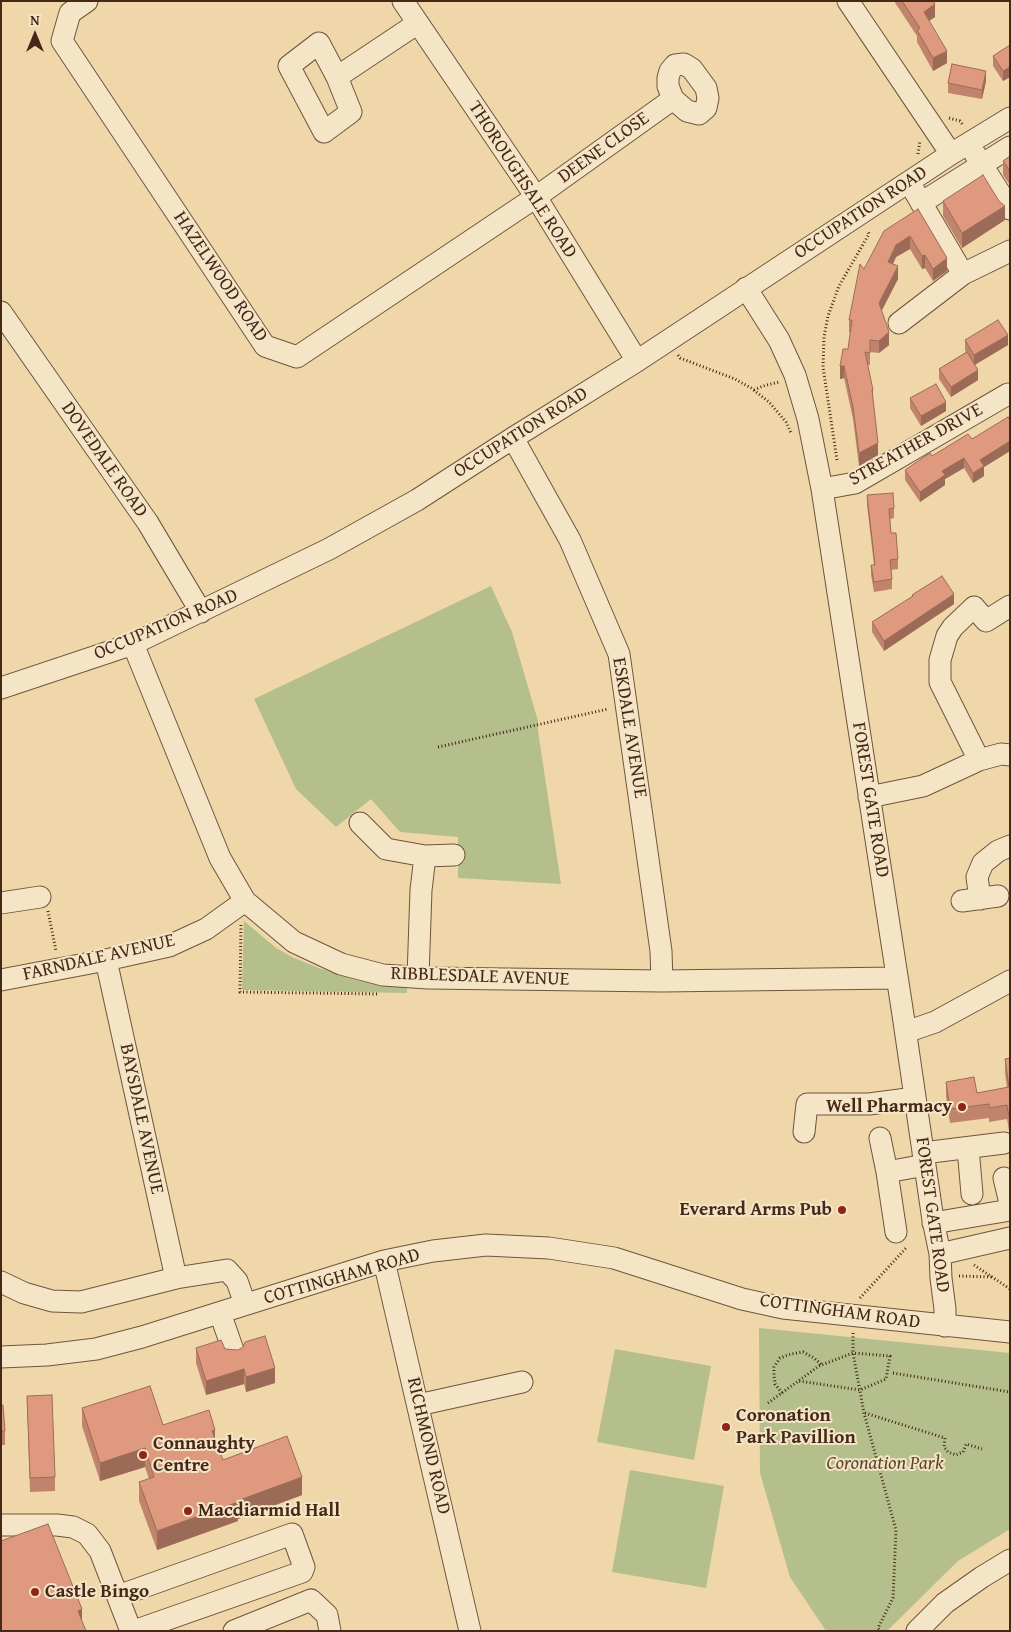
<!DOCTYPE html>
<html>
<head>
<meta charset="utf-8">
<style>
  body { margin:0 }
  #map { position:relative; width:1011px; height:1632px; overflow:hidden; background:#efd7a9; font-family:"Gentium Book Plus",serif }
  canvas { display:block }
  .frame { position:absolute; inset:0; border:2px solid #462819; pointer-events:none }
  .north { position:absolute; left:10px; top:10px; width:50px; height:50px; -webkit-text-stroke:4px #f5e5c7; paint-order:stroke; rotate:0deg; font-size:14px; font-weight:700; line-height:20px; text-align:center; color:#462819 }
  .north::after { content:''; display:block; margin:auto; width:18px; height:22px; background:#462819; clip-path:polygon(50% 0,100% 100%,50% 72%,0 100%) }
</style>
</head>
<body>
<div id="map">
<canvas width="1011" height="1632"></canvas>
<div class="frame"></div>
<div class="north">N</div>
</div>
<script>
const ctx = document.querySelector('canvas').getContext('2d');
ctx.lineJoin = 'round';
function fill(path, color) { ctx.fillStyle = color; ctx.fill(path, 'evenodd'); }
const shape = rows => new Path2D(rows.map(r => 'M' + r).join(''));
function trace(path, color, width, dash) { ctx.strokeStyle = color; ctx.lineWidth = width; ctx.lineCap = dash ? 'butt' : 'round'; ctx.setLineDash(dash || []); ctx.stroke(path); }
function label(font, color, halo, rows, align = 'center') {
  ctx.font = font + ' "Gentium Book Plus",serif'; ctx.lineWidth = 4; ctx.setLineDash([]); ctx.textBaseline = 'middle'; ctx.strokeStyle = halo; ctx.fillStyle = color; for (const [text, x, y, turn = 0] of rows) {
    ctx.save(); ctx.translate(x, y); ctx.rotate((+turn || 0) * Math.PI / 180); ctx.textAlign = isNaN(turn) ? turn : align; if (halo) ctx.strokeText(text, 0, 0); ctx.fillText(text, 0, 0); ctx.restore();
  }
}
fill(shape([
  [491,586,512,632,538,721,538,731,561,884,458,878,458,837,400,832,371,799,336,827,296,789,254,699],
  [244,921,276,948,294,958,319,968,356,980,375,983,407,985,407,993,242,990],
  [759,1328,1010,1353,1010,1529,958,1561,887,1631,826,1631,790,1577,760,1473],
  [615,1349,711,1366,694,1460,597,1442],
  [630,1470,724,1486,706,1588,612,1572]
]), '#b4bf8c');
const minor = shape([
  [87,1,70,13,62,41,265,346,297,357,536,197,673,99,668,86,668,78,670,71,675,65,684,64,692,69,706,88,708,98,706,108,699,114,687,111,673,99],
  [403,1,536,197,637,361],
  [848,1,951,154],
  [337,77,319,43,289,66,324,132,351,112,337,77,418,23],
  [975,154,1010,209],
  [909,182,963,274,1010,251],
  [921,203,1010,147],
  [746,288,779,340,795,375,808,419,822,489,903,1015,933,1220,940,1254,941,1278,945,1309,945,1326],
  [1,312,148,523,201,612],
  [899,323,963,274],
  [513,438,570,540,619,654,661,951,662,981],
  [822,489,855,483,1008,394],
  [133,644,220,858,245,901,294,942,341,964,383,975,428,978,662,981,897,978],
  [1,688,133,644,329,549,417,500,513,438,637,361,951,154,1010,118],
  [979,760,940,682,940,660,947,636,953,627,974,607,986,621,1010,606],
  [869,797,923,786,979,760,1001,754,1010,755],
  [360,823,386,849,425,856,454,855],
  [980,899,977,877,983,863,998,851,1010,846],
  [962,901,998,896],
  [1,903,40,897],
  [106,960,176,1278],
  [418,977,421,890,425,856],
  [1,980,106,960,169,946,206,929,245,901],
  [906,1032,935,1022,1010,981],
  [804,1132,807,1104,869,1104,915,1098],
  [880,1138,887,1172,896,1232],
  [968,1148,972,1194],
  [923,1153,1004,1143],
  [887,1172,925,1165],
  [1004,1178,1010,1203],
  [933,1223,1010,1210],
  [940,1254,1010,1238],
  [384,1261,470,1631],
  [1,1282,24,1293,52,1301,81,1302,176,1278,227,1270,237,1281,245,1304],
  [220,1313,234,1353],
  [1,1357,47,1355,96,1349,142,1337,384,1261,433,1251,486,1245,549,1248,614,1258,742,1299,783,1308,1010,1332],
  [418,1405,522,1382],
  [1,1525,57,1525,73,1527,87,1534,100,1551,131,1631],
  [118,1596,292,1534,304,1567,302,1572,134,1631],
  [234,1631,311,1600,327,1615,330,1631],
  [917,1631,945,1603,982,1577,1010,1560]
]);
trace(minor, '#70543d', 23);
trace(shape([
  [949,118,960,121,963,125],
  [918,154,920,141],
  [678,355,680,358,735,379,751,388,769,402,786,422,791,433],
  [754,390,763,386,779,382],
  [837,460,823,367,824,337,828,316,839,286,869,234,868,231],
  [438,747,608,709],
  [48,911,56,951],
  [241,925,240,992,379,994],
  [974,1265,1010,1289],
  [959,1276,994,1277],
  [860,1298,906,1248],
  [853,1333,853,1353,864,1413,896,1530,893,1598,878,1628,880,1631],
  [893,1373,1010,1392],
  [782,1393,775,1384,774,1375,774,1367,780,1358,791,1354,803,1352,814,1358,822,1365],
  [768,1403,819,1366,853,1353,890,1356,886,1379,860,1390,799,1381],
  [865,1413,945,1438,944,1447,948,1452,956,1455,963,1452,966,1444,982,1449]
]), '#462819', 3, [1, 2.5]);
trace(minor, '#f5e5c7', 21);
fill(shape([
  [894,1,933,1,935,17,929,21,947,63,933,71,917,42,917,36],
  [1010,45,1010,77,1003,81,993,66,993,56],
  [986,81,982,99,948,93,948,83],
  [1010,156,1010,185,1003,175,1003,161],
  [943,201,1005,220,962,248,943,216],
  [918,209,947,271,933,281,925,268,922,269,910,249,896,257,893,264,898,279,881,311,889,345,879,353,870,352,870,365,868,365,873,402,878,455,859,466,853,419,844,378,840,379,848,349,850,333,849,332,849,320,864,269],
  [965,340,1008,345,975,365,978,380,951,397,939,379,939,369,966,352,965,350],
  [910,398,946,411,921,426,910,408],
  [1010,420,1010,451,984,467,984,476,973,483,964,468,945,479,945,485,920,502,905,480,905,470,932,456,972,439],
  [867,495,894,508,894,518,890,519,891,533,898,559,898,569,891,570,892,579,892,589,874,592,871,575,871,565,874,565,867,505],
  [912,595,954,604,884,651,872,632,872,622,912,597],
  [1010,1058,1010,1132,1009,1131,1007,1119,989,1122,989,1118,950,1123,946,1096,946,1082,977,1093,1007,1088,1005,1073,1005,1059],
  [196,1348,225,1349,275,1383,246,1392,244,1384,206,1395,196,1363],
  [27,1396,55,1477,55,1491,30,1492],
  [1,1405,5,1431,5,1445,1,1445],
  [82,1408,163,1425,215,1440,223,1460,302,1495,238,1519,238,1521,157,1550,139,1501,139,1482,149,1479,145,1467,100,1481,82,1426]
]), '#c0846c');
fill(shape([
  [935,4,935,17,924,24,924,12],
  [947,51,947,63,933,71,933,58],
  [1010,67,1010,77,1003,81,1003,71],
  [986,71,986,81,982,99,982,90],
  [1005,206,1005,220,962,248,962,233],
  [910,236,910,249,896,257,888,274,888,262,896,245],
  [925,255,925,268,922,269,922,256],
  [947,258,947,271,933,281,933,269],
  [898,266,898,279,879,316,879,303],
  [889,332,889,345,879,353,879,341],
  [1008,335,1008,345,974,365,974,355],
  [840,366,844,366,844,378,840,379],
  [978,370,978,380,951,397,951,387],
  [872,390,873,390,873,402,872,403],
  [946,402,946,411,921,426,921,416],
  [1010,441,1010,451,984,467,984,476,973,483,973,473,980,460],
  [878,443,878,455,859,466,859,453],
  [964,458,964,468,945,479,945,485,920,502,920,492,942,471],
  [954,594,954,604,884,651,884,641],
  [275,1368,275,1383,246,1392,246,1377],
  [244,1369,244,1384,206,1395,206,1381],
  [215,1430,215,1448,212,1431],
  [145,1448,145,1467,100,1481,100,1463],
  [302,1477,302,1495,238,1519,238,1521,157,1550,157,1531],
  [82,1609,82,1626,78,1611]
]), '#9c6b58');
const building = shape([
  [902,1,933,1,935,4,924,12,947,51,933,58,917,30,920,28,902,1],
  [1010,45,1010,67,1003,71,993,56,1010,45],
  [952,64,986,71,982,90,948,83,952,64],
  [1010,156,1010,171,1003,161,1010,156],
  [983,175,999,201,1005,206,962,233,943,201,983,175],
  [918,209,947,258,933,269,925,255,922,256,910,236,896,245,888,262,898,266,879,303,889,332,879,341,870,340,870,353,865,352,873,390,872,390,878,443,859,453,853,407,844,366,840,366,843,349,848,349,852,320,849,320,860,264,864,269,884,231,918,209],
  [998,320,1008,335,974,355,965,340,998,320],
  [967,352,978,370,951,387,939,369,967,352],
  [936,384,946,402,921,416,910,398,936,384],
  [1008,417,1010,420,1010,441,980,460,984,466,973,473,964,458,942,471,945,475,920,492,905,470,930,453,932,456,968,434,972,439,1008,417],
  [893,493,894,508,889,509,891,533,896,533,898,559,890,560,892,579,874,582,871,565,875,565,867,495,893,493],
  [942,576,954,594,884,641,872,622,913,596,912,595,942,576],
  [1010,1058,1010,1118,1009,1117,1007,1105,989,1108,989,1104,950,1109,946,1082,974,1077,977,1093,1009,1087,1005,1059,1010,1058],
  [265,1336,275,1368,246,1377,244,1369,206,1381,196,1348,221,1340,225,1349,238,1350,243,1347,245,1342,265,1336],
  [150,1386,163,1425,209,1410,215,1430,212,1431,223,1460,287,1436,302,1477,237,1501,238,1502,157,1531,139,1482,154,1477,145,1448,100,1463,82,1408,150,1386],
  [52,1395,55,1477,30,1478,27,1396,52,1395],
  [1,1405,3,1405,5,1431,1,1431,1,1405],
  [48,1524,82,1609,78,1611,86,1631,1,1631,1,1541,48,1524]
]);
fill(building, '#df997e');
trace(building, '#9c6b58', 1);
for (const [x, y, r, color] of [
  [962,1107,5,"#8f2418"],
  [842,1210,5,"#8f2418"],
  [726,1427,5,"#8f2418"],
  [143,1455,5,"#8f2418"],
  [188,1511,5,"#8f2418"],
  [35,1592,5,"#8f2418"]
]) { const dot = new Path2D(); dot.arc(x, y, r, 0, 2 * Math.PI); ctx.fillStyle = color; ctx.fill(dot); trace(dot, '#f5e5c7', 2); }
label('19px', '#462819', '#f5e5c7', [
  ["DEENE CLOSE",604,148,-36],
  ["THOROUGHSALE ROAD",522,180,57],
  ["OCCUPATION ROAD",861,213,-33],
  ["HAZELWOOD ROAD",220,277,56],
  ["OCCUPATION ROAD",521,433,-32],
  ["STREATHER DRIVE",916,445,-29],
  ["DOVEDALE ROAD",104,460,55],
  ["OCCUPATION ROAD",166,625,-23],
  ["ESKDALE AVENUE",629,728,81],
  ["FOREST GATE ROAD",870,800,81],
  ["FARNDALE AVENUE",99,958,-13],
  ["RIBBLESDALE AVENUE",480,977,2],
  ["BAYSDALE AVENUE",141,1119,78],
  ["FOREST GATE ROAD",932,1215,82],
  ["COTTINGHAM ROAD",342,1277,-16],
  ["COTTINGHAM ROAD",840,1312,8],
  ["RICHMOND ROAD",428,1446,77]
]);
label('bold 19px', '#462819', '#f5e5c7', [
  ["Well Pharmacy",952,1107,"right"],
  ["Everard Arms Pub",832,1210,"right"],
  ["Coronation",736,1416],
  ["Park Pavillion",736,1438],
  ["Connaughty",153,1444],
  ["Centre",153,1466],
  ["Macdiarmid Hall",198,1511],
  ["Castle Bingo",45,1592]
], 'left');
label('italic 19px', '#5c4630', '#f5e5c7', [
  ["Coronation Park",885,1464]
]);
</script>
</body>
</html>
